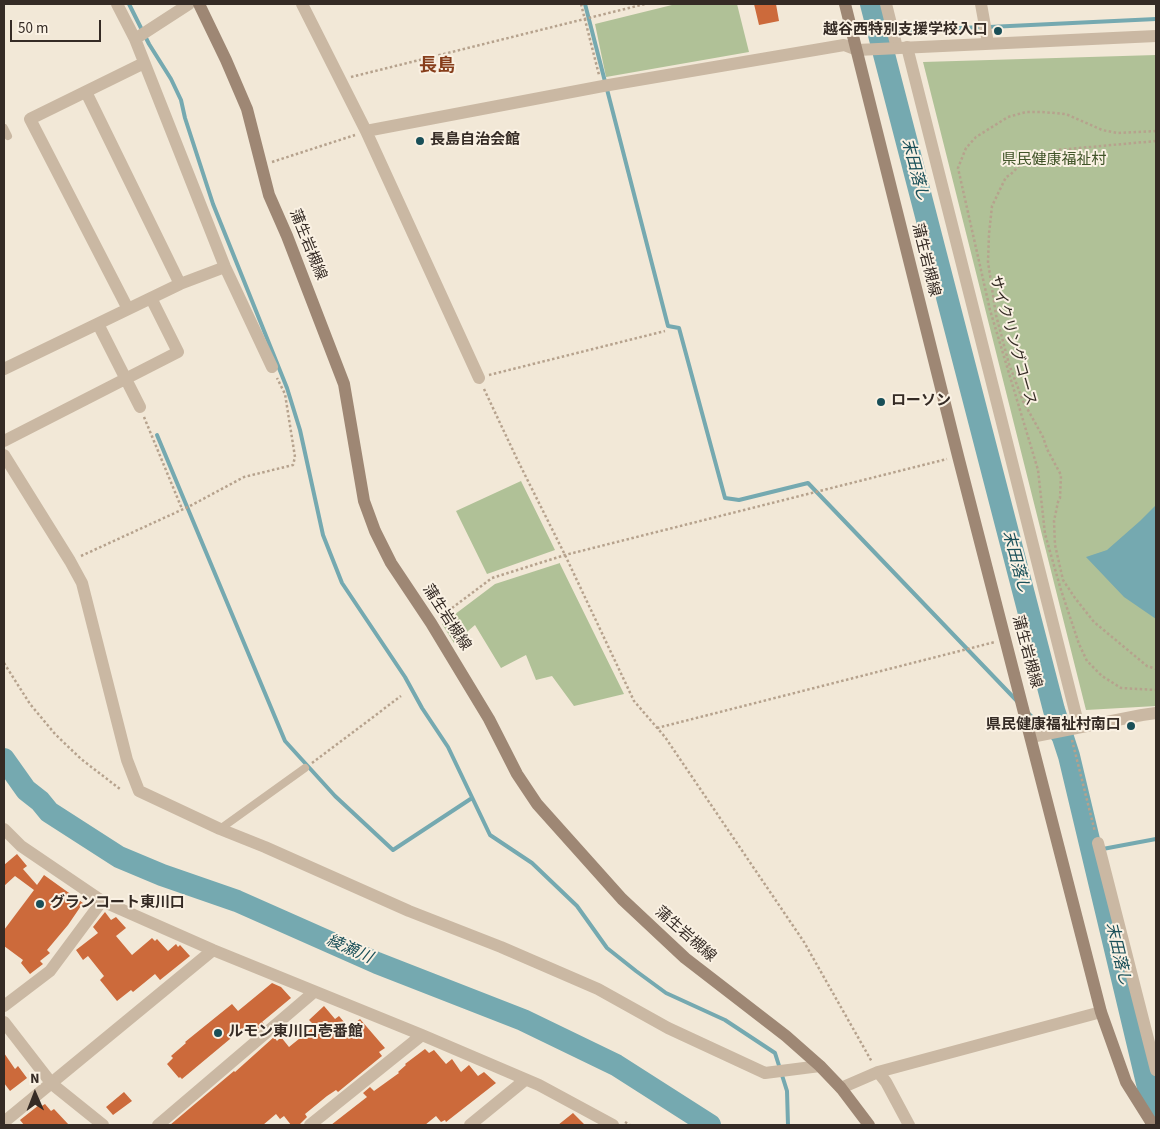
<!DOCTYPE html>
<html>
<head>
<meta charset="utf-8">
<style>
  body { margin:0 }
  #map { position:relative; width:1160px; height:1129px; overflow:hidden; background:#f2e8d7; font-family:"Source Sans 3",sans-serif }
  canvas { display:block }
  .frame { position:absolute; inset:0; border:5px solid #352b25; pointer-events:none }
  .north { position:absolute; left:10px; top:1069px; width:50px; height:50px; -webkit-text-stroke:4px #faf1e3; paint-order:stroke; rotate:359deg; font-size:14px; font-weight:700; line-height:20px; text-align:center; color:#352b25 }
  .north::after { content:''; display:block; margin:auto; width:18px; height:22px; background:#352b25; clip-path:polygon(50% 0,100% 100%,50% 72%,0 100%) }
  .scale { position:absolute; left:10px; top:20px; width:91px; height:22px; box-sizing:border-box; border:2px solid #352b25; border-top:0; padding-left:6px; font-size:15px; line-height:18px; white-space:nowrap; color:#352b25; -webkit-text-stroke:4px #faf1e3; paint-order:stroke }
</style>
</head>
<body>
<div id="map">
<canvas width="1160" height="1129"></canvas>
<div class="frame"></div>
<div class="north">N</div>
<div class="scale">50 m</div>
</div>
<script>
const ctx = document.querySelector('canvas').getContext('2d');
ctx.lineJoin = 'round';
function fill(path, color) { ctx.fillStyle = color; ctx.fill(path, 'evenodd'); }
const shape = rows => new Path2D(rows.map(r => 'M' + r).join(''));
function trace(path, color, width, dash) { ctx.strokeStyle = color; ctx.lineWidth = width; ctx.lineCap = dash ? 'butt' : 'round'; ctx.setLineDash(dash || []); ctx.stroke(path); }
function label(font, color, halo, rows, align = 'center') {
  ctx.font = font + ' "Source Sans 3","Noto Sans JP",sans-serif'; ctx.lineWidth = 4; ctx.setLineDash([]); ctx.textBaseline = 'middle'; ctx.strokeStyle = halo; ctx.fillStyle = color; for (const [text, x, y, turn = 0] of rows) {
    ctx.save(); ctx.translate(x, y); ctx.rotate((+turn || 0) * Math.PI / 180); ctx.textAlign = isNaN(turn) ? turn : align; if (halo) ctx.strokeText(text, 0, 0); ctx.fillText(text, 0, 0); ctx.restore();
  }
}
fill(shape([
  [676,4,737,4,749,52,606,77,595,24],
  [1156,55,1156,706,1086,710,923,62],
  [521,481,555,550,487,574,456,511],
  [560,563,560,564,624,694,574,706,552,676,536,680,526,655,501,668,475,625,454,643,442,624,495,584]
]), '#b0c197');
fill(shape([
  [1156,505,1156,619,1124,597,1086,557,1107,550,1140,521]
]), '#75a9b0');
trace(shape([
  [129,4,149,44,171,79,181,100,185,118,213,204,287,388,300,430,323,535,342,583,405,677,422,708,448,747,490,835,532,863,577,906,607,948,636,971,666,993,725,1020,775,1053,787,1091,788,1125],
  [585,4,668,326,679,328,725,498,739,500,808,483,1017,701],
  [989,27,1156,19],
  [877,30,889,30],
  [896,31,982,27],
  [157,435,285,741,335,796,393,850,472,798],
  [1029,714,1045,730],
  [1050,735,1069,756],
  [1092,851,1156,839]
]), '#75a9b0', 4);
trace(shape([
  [871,4,1054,710,1069,756,1156,1121],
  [4,759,26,790,40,801,49,812,119,857,162,875,237,901,377,963,523,1020,616,1065,710,1125]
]), '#75a9b0', 22);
fill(shape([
  [754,4,776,4,779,21,759,25],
  [17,854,27,866,23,869,37,885,44,875,83,903,68,925,47,950,50,953,40,961,43,964,30,974,21,963,23,960,4,946,4,930,34,890,15,876,4,886,4,865],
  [105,912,111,920,116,917,126,928,116,936,132,955,152,938,155,941,157,939,168,951,176,944,178,947,180,945,190,956,160,980,155,974,133,992,131,990,117,1001,100,980,104,976,88,956,83,960,76,950,98,933,93,927],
  [272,983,281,987,291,998,262,1022,264,1024,256,1031,254,1028,252,1030,248,1024,182,1079,180,1077,179,1078,167,1064,173,1058,171,1056,186,1043,185,1042,232,1004,238,1011],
  [324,1006,335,1019,339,1016,349,1028,360,1019,385,1048,379,1052,382,1056,338,1092,336,1090,327,1096,305,1114,307,1117,299,1125,291,1125,284,1116,280,1119,276,1114,263,1125,170,1125,234,1071,235,1072,274,1037,277,1041,281,1037,289,1047,315,1026,309,1020],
  [425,1049,429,1053,434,1050,446,1064,452,1059,461,1072,469,1065,478,1076,484,1072,496,1083,446,1122,445,1120,441,1122,436,1116,425,1125,331,1125,367,1097,363,1093,370,1087,374,1091,399,1073,398,1072,406,1065,405,1064],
  [4,1053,15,1069,18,1066,27,1078,10,1091,4,1083],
  [124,1092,132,1101,113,1115,106,1107],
  [45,1104,51,1111,54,1109,69,1125,24,1125,20,1120,39,1105,40,1107],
  [573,1113,585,1125,558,1125]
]), '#cc6a3b');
trace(shape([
  [581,4,599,75],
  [351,77,645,4],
  [1156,131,1117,133,1102,130,1066,114,1042,112,1026,112,1008,117,976,137,966,148,958,168,990,310,1038,470,1045,534,1061,590,1079,644,1087,661,1102,676,1121,688,1156,690],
  [1156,141,1057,150,1036,156,1020,165,1010,175,1006,177,992,206,989,234,988,262,996,315,1009,364,1023,401,1043,437,1047,449,1061,475,1060,498,1058,502,1054,521,1055,545,1063,580,1075,598,1094,622,1147,666,1156,669],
  [272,162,355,135],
  [489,375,665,331],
  [484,389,517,459,565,555,634,701,665,737,804,942,872,1062],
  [144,417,182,509],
  [81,556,190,506,244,477,293,465,295,457,285,394,277,378],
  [440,617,492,578,565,555,947,459],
  [4,663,30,704,55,734,81,759,120,789],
  [657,728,995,642],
  [1072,740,1095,832],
  [312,763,401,696],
  [625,1122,630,1125]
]), '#b6a28d', 2.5, [2.5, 2.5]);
trace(shape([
  [4,128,8,136],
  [220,829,305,768]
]), '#cab8a3', 8);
trace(shape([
  [117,4,135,39],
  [189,4,135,39,225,267,272,367],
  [302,4,366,131,479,378],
  [886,4,897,48],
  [981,4,988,43],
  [907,47,1079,727],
  [86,92,180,284],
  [366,131,603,86,844,45,857,50],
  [128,309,30,119,144,63],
  [98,324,140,407],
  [4,369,180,284,225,267],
  [4,441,178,352,151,298],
  [4,455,70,561,82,583,127,760,139,791,220,829,265,847,409,911,501,947,598,989,668,1028,765,1073,820,1066],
  [4,829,21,846,102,901,213,950,422,1035,539,1085,613,1125],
  [1098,843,1156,1070],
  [4,1006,50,971,102,901],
  [878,1072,886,1082,909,1125],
  [841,1088,878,1072,1101,1012],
  [4,1122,213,950],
  [158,1125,314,992],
  [310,1125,422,1035],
  [470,1125,525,1080]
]), '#cab8a3', 12);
trace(shape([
  [857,50,1156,36],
  [1031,737,1142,715,1156,713],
  [4,1022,52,1084,103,1125]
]), '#cab8a3', 12);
trace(shape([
  [199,4,226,60,247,109,269,195,287,236,344,384,364,501,375,531,391,563,431,623,489,719,517,774,537,804,622,899,685,958,786,1036,820,1066,841,1088,869,1125],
  [845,4,958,456,1101,1012,1126,1082,1153,1125]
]), '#9e8774', 12);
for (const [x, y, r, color] of [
  [998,31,5,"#194f58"],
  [420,141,5,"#194f58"],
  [881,402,5,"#194f58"],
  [1131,726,5,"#194f58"],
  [40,904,5,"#194f58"],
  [218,1033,5,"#194f58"]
]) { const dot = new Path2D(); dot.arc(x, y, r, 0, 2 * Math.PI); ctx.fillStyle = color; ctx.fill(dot); trace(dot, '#faf1e3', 2); }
label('bold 15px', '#352b25', '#faf1e3', [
  ["越谷西特別支援学校入口",988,31,"right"],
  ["長島自治会館",430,141],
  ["ローソン",891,402],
  ["県民健康福祉村南口",1121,726,"right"],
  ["グランコート東川口",50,904],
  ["ルモン東川口壱番館",228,1033]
], 'left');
label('15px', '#405428', '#faf1e3', [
  ["県民健康福祉村",1054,161]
]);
label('15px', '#352b25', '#faf1e3', [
  ["蒲生岩槻線",307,245,68],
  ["蒲生岩槻線",925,260,76],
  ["サイクリングコース",1012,341,74],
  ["蒲生岩槻線",446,618,57],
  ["蒲生岩槻線",1026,652,75],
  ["蒲生岩槻線",685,935,41]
]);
label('italic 16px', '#194f58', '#faf1e3', [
  ["末田落し",914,170,75],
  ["末田落し",1015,562,75],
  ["綾瀬川",349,950,24],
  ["末田落し",1117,954,77]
]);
label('bold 18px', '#873e1b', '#faf1e3', [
  ["長島",437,67]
]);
</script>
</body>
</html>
